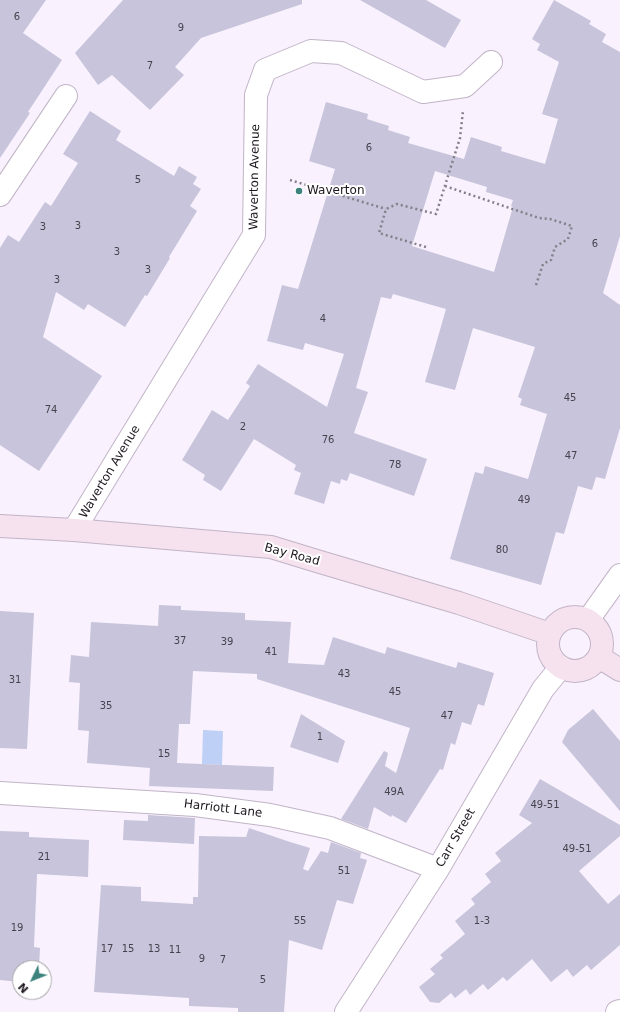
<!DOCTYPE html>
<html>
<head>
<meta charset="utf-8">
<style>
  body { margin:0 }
  #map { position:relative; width:620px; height:1012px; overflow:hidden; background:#f9f1fd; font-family:"DejaVu Sans",sans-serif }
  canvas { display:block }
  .north { position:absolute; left:12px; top:960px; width:40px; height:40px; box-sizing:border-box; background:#fff; border:1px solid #a4a2a5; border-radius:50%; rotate:227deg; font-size:11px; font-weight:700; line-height:16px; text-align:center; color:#1c171e }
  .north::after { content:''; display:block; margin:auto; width:14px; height:18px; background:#3c837d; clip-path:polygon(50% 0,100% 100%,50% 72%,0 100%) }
</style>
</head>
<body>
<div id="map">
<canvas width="620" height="1012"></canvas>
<div class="north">N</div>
</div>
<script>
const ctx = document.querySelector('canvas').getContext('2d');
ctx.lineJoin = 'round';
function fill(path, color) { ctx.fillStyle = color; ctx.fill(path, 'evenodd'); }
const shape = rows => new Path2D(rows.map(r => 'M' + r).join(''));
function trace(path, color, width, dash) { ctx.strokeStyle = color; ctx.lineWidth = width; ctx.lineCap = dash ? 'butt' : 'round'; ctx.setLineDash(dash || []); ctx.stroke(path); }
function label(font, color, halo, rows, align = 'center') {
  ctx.font = font + ' "DejaVu Sans",sans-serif'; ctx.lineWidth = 4; ctx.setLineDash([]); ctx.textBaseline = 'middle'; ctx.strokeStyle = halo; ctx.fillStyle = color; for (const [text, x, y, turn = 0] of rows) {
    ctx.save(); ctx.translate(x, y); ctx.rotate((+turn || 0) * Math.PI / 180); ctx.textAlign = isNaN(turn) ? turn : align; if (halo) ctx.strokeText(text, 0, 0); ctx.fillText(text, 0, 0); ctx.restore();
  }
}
fill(shape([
  [203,730,223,731,222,765,202,764]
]), '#bed0f5');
fill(shape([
  [0,0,46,0,23,33,62,60,28,112,30,113,0,158],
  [123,0,302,0,302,4,201,38,175,67,184,75,150,110,112,75,98,85,75,53],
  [360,0,426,0,461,20,445,48],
  [554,0,591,21,589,24,606,34,602,42,620,52,620,236,603,293,620,305,620,428,605,479,596,477,592,490,578,486,564,534,556,532,541,585,450,559,475,472,483,474,485,466,528,479,547,414,520,405,522,399,518,397,535,347,473,328,455,390,425,382,446,309,393,294,391,299,381,297,356,388,368,392,354,433,427,459,414,496,350,473,347,481,341,479,340,484,331,481,324,504,294,494,301,473,294,470,296,465,254,439,221,491,203,480,205,475,182,460,212,410,228,420,250,386,246,383,258,364,327,407,344,354,305,343,303,350,267,341,282,285,298,289,335,169,309,161,326,102,368,114,367,119,389,126,388,130,410,137,408,143,464,159,471,137,502,147,501,151,545,164,558,119,542,114,559,62,537,50,540,44,532,39],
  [435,171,487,187,486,192,513,200,511,206,513,207,494,272,412,246],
  [90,111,121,131,116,140,174,176,179,166,197,177,193,184,201,189,190,206,197,211,169,257,170,258,147,296,145,295,125,327,88,304,84,310,56,292,43,337,102,376,39,471,0,445,0,248,8,235,19,242,45,202,51,206,78,163,63,154],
  [159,605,181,606,181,610,245,613,245,620,291,622,288,663,324,665,333,637,385,654,387,647,456,668,458,662,494,673,484,706,478,704,471,725,462,722,455,745,451,743,443,770,440,769,406,823,392,815,391,817,374,807,368,829,341,819,384,751,388,753,385,766,396,773,410,728,257,679,257,674,193,671,190,724,179,724,177,763,274,767,273,791,149,786,150,768,87,763,89,731,78,730,80,683,69,682,71,655,89,657,91,622,158,626],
  [0,611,34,613,27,749,0,748],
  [593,709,620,741,620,811,562,742,568,730],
  [301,714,345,741,338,763,290,747],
  [540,779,620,825,620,836,579,871,608,904,620,894,620,945,591,970,587,965,573,977,567,969,551,982,532,959,507,981,503,977,488,990,483,984,470,995,466,989,455,998,451,993,439,1003,430,1002,419,987,435,974,430,969,443,958,440,955,465,934,455,921,475,904,471,899,491,882,485,874,501,861,495,853,532,823,519,815],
  [148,815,195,818,194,844,123,840,124,820,148,821],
  [249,828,290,842,310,848,303,869,308,871,321,851,328,853,331,842,361,853,360,858,367,860,353,904,337,900,322,950,289,940,284,1012,238,1012,238,1008,189,1006,189,998,94,992,101,885,141,887,141,901,193,904,193,897,198,897,199,836,246,837],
  [0,831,29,832,29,837,89,840,88,877,37,874,34,947,40,948,39,968,20,968,20,982,0,980]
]), '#c7c4db');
const street = shape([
  [0,195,66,96],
  [74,530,254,235,256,95,265,70,311,51,341,53,423,92,465,86,491,62],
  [588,620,620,575],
  [0,793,195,805,270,815,330,828,438,869],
  [346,1012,438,869,543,689,561,667],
  [617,1012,620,1011]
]);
const secondary = shape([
  [0,526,74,530,271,547,320,562,459,603,550,634],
  '548 644a27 27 0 1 1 54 0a27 27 0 1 1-54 0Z',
  [599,657,620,670]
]);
trace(street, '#c1b4c7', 24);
trace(secondary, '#c1b4c7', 24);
trace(shape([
  [290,180,386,209],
  [445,186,539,218,550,219,572,226,568,239,555,247,551,260,543,264,536,285],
  [426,247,379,233,386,209,397,204,436,214,460,138,463,111]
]), '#857f88', 2.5, [2, 3]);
trace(street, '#fff', 22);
trace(secondary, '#f6e1ee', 22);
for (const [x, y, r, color] of [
  [299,191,4,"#3c837d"]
]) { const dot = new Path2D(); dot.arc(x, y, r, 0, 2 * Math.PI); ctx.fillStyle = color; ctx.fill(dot); trace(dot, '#fff', 1.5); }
label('10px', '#47424d', null, [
  ["6",17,17],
  ["9",181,28],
  ["7",150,66],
  ["6",369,148],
  ["5",138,180],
  ["3",78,226],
  ["3",43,227],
  ["6",595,244],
  ["3",117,252],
  ["3",148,270],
  ["3",57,280],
  ["4",323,319],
  ["45",570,398],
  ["74",51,410],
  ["2",243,427],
  ["76",328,440],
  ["47",571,456],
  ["78",395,465],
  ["49",524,500],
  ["80",502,550],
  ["37",180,641],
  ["39",227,642],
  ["41",271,652],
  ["43",344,674],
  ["31",15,680],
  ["45",395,692],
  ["35",106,706],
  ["47",447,716],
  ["1",320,737],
  ["15",164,754],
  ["49A",394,792],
  ["49-51",545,805],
  ["49-51",577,849],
  ["21",44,857],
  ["51",344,871],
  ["55",300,921],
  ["1-3",482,921],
  ["19",17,928],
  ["17",107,949],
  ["15",128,949],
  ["13",154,949],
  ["11",175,950],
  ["9",202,959],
  ["7",223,960],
  ["5",263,980]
]);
label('12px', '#1c171e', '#fff', [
  ["Waverton Avenue",255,177,-89],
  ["Waverton Avenue",110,472,-59],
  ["Bay Road",292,555,15],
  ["Harriott Lane",223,809,7],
  ["Carr Street",456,838,-60]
]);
label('12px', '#1c171e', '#fff', [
  ["Waverton",307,191]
], 'left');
</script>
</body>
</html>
